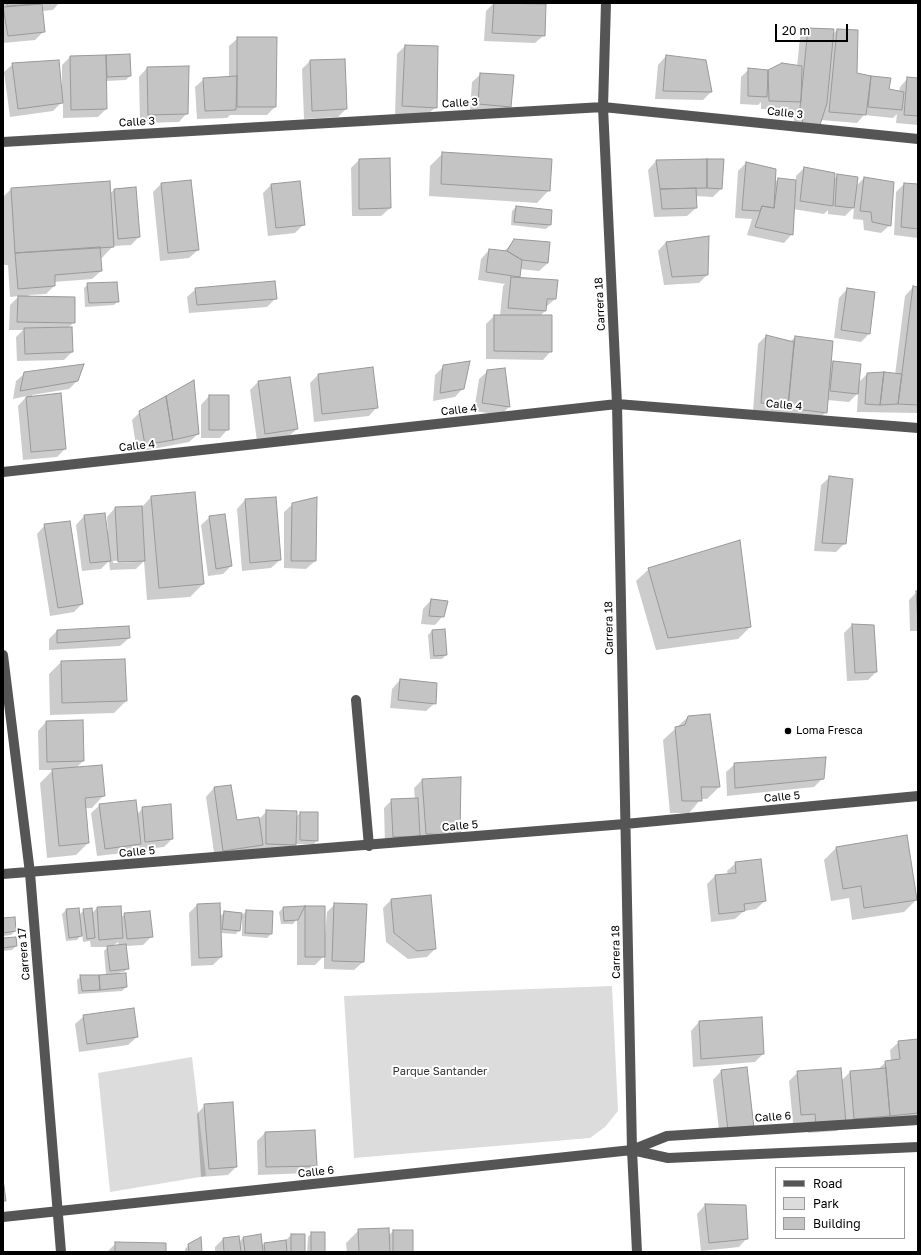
<!DOCTYPE html>
<html>
<head>
<meta charset="utf-8">
<style>
  body { margin:0 }
  #map { position:relative; width:921px; height:1255px; overflow:hidden; background:#fff; font-family:"Golos Text",sans-serif }
  canvas { display:block }
  .frame { position:absolute; inset:0; border:4px solid #000; pointer-events:none }
  .legend { position:absolute; left:775px; top:1167px; width:130px; height:72px; box-sizing:border-box; background:#fff; border:1px solid #999; margin:0; padding:5px 7px; list-style:none; font-size:12px; color:#000 }
  .legend li { display:flex; align-items:center; gap:8px; height:20px }
  .legend b { width:20px; border:1px solid #999 }
  .scale { position:absolute; left:775px; top:24px; width:73px; height:18px; box-sizing:border-box; border:2px solid #000; border-top:0; padding-left:5px; font-size:12px; line-height:14px; white-space:nowrap; color:#000; -webkit-text-stroke:3px #fff; paint-order:stroke }
</style>
</head>
<body>
<div id="map">
<canvas width="921" height="1255"></canvas>
<div class="frame"></div>
<ul class="legend">
<li><b style="height:5px;background:#555"></b>Road</li>
<li><b style="height:11px;background:#dcdcdc"></b>Park</li>
<li><b style="height:11px;background:#c4c4c4"></b>Building</li>
</ul>
<div class="scale">20 m</div>
</div>
<script>
const ctx = document.querySelector('canvas').getContext('2d');
ctx.lineJoin = 'round';
function fill(path, color) { ctx.fillStyle = color; ctx.fill(path, 'evenodd'); }
const shape = rows => new Path2D(rows.map(r => 'M' + r).join(''));
function trace(path, color, width, dash) { ctx.strokeStyle = color; ctx.lineWidth = width; ctx.lineCap = dash ? 'butt' : 'round'; ctx.setLineDash(dash || []); ctx.stroke(path); }
function label(font, color, halo, rows, align = 'center') {
  ctx.font = font + ' "Golos Text",sans-serif'; ctx.lineWidth = 4; ctx.setLineDash([]); ctx.textBaseline = 'middle'; ctx.strokeStyle = halo; ctx.fillStyle = color; for (const [text, x, y, turn = 0] of rows) {
    ctx.save(); ctx.translate(x, y); ctx.rotate((+turn || 0) * Math.PI / 180); ctx.textAlign = isNaN(turn) ? turn : align; if (halo) ctx.strokeText(text, 0, 0); ctx.fillText(text, 0, 0); ctx.restore();
  }
}
fill(shape([
  [612,986,618,1111,605,1127,590,1138,354,1158,344,996],
  [192,1057,206,1176,110,1192,98,1073]
]), '#dcdcdc');
fill(shape([
  [3,3,59,3,53,10,41,11,44,31,35,40,3,43],
  [494,3,542,3,540,5,544,35,535,43,484,41,486,11],
  [808,29,833,34,837,30,856,74,871,77,890,79,888,90,899,92,900,87,908,78,918,79,918,125,896,123,897,114,893,118,864,115,857,123,821,120,819,125,811,133,795,132,793,110,761,109,761,102,758,105,740,104,741,77,749,69,768,71,797,67,800,37],
  [238,38,276,38,275,107,267,115,230,115,227,118,197,119,195,87,204,79,229,78,229,46],
  [405,46,437,47,436,107,427,115,395,114,397,54],
  [129,55,130,76,126,80,106,81,106,109,98,117,63,118,63,101,53,111,10,117,4,72,13,64,62,94,62,65,70,57],
  [666,56,711,92,703,100,655,99,658,65],
  [310,61,346,109,338,117,304,119,302,69],
  [147,68,187,113,179,122,140,123,139,77],
  [481,74,510,106,502,115,470,112,472,82],
  [443,153,549,190,537,203,429,196,430,166],
  [359,160,390,208,381,216,352,216,351,168],
  [656,161,721,189,713,197,695,196,696,208,687,216,654,217,648,170],
  [746,163,775,182,778,179,796,181,796,176,804,168,834,179,838,175,855,187,864,178,890,225,881,233,864,230,863,220,853,219,854,207,845,216,828,214,828,210,824,214,793,209,792,234,784,243,747,235,752,219,735,218,738,171],
  [190,181,198,250,189,258,160,261,153,192,161,184],
  [904,184,918,185,918,238,894,235,896,192],
  [271,185,303,225,295,233,268,236,263,193],
  [135,188,139,237,131,245,113,246,101,259,101,271,92,279,54,282,54,286,46,294,28,295,74,322,68,328,72,352,64,360,17,361,16,337,23,330,9,330,10,305,19,296,10,297,8,265,3,265,3,197,11,189,109,194,114,190],
  [516,207,551,211,550,225,546,229,511,225,512,211],
  [708,237,707,275,699,283,664,285,658,251,666,242],
  [514,240,548,263,539,271,520,269,519,277,556,281,555,299,546,307,545,311,540,316,551,351,543,360,486,359,486,324,494,316,500,316,503,286,505,284,478,280,481,259,489,250,504,252],
  [88,284,118,301,114,305,85,307,84,288],
  [913,287,918,288,918,413,857,412,858,393,849,402,827,400,826,412,818,420,753,411,758,344,766,336,790,342,795,337,830,365,833,362,859,382,867,374,895,375,905,296],
  [196,289,276,298,267,307,189,313,187,297],
  [847,289,869,334,861,342,834,338,839,298],
  [444,366,463,388,455,397,433,401,435,375],
  [372,368,377,407,369,416,314,422,310,383,318,375],
  [504,369,509,407,501,415,474,411,479,379,488,371],
  [25,373,78,380,69,389,32,395,65,449,57,457,23,460,18,406,27,396,13,399,16,381],
  [289,378,297,429,288,437,257,441,250,390,258,382],
  [209,396,228,429,220,438,201,438,201,405],
  [140,412,198,434,189,442,137,452,132,420],
  [830,477,845,543,836,552,814,551,821,485],
  [151,497,203,584,190,597,147,600,144,561,136,569,110,570,109,561,101,569,82,571,76,525,84,516,104,514,106,534,108,534,107,517,115,508,142,507],
  [137,560,137,562,113,563,113,561],
  [245,500,280,560,271,568,242,571,237,509],
  [293,504,315,561,306,569,284,568,284,512],
  [210,517,231,566,223,574,208,576,201,525],
  [45,525,82,604,74,612,50,616,37,534],
  [649,569,750,627,738,639,656,650,636,581],
  [917,592,918,631,910,631,909,600],
  [431,600,443,616,435,625,421,624,423,609],
  [852,625,876,672,868,680,847,681,844,633],
  [57,631,129,638,120,646,49,650,49,639],
  [432,631,446,655,442,659,430,659,428,635],
  [61,662,126,701,114,713,50,715,49,674],
  [400,680,435,703,426,711,390,708,392,689],
  [688,717,719,787,707,799,701,799,689,813,670,813,663,740],
  [82,721,83,761,76,768,104,795,92,808,85,808,88,843,76,855,47,858,40,783,53,770,39,770,38,731,46,722],
  [735,764,823,778,814,787,727,796,726,772],
  [422,780,459,834,385,845,384,808,392,800,415,799,414,788],
  [230,786,236,821,258,820,267,811,296,817,300,813,317,840,314,844,295,844,287,853,215,859,206,797,214,788],
  [100,805,137,814,143,808,170,806,172,839,164,847,137,850,137,848,132,852,97,856,91,813],
  [836,848,916,900,904,912,852,920,849,898,831,901,824,860],
  [736,863,765,901,756,909,744,911,735,919,711,922,707,884,715,876,728,875,727,871],
  [430,896,435,949,427,957,408,959,386,942,383,908,391,900],
  [335,904,363,962,354,970,324,969,324,956,315,965,297,965,297,919,293,924,281,924,279,912,283,908,324,907,324,936,325,936,327,912],
  [197,905,219,917,225,912,239,930,236,934,220,933,221,957,213,965,191,966,189,913],
  [97,908,120,918,125,914,152,936,143,945,126,946,128,968,124,972,118,973,126,987,122,991,78,994,77,980,81,976,106,975,104,951,108,947,91,947,90,941,83,942,82,934,77,940,66,941,62,914,66,910,78,909,79,915,84,910,91,914],
  [118,942,119,946,113,946],
  [247,911,271,934,267,938,242,936,242,915],
  [3,919,15,931,11,935,3,936],
  [16,938,16,946,12,950,3,951,3,939],
  [84,1016,137,1037,128,1045,79,1052,75,1024],
  [761,1018,763,1054,755,1062,693,1067,691,1031,699,1022],
  [918,1040,918,1120,845,1122,837,1131,808,1133,807,1122,793,1123,789,1081,798,1072,841,1081,850,1072,877,1070,886,1062,891,1061,890,1050,899,1042],
  [721,1071,744,1136,720,1138,713,1080],
  [205,1105,236,1167,228,1175,201,1177,197,1114],
  [265,1133,316,1165,308,1173,258,1175,257,1141],
  [705,1205,747,1238,739,1247,701,1251,697,1214],
  [359,1230,388,1236,393,1231,412,1252,347,1252,346,1243],
  [312,1233,324,1252,307,1252,308,1237],
  [291,1235,304,1252,215,1252,215,1247,223,1239,239,1242,243,1238,262,1246,265,1243,285,1241],
  [116,1243,165,1252,107,1252],
  [189,1245,201,1252,185,1252,185,1249]
]), '#0003');
const building = shape([
  [7,3,51,3,7,6,7,3],
  [494,3,546,4,545,36,492,33,494,3],
  [42,4,45,32,8,36,3,7,42,4],
  [808,28,834,29,827,103,820,125,803,124,800,108,808,28],
  [837,29,858,30,857,73,871,76,866,115,829,112,837,29],
  [237,37,277,37,276,107,237,107,237,37],
  [405,45,438,46,437,108,402,106,405,45],
  [130,54,131,76,107,77,106,55,130,54],
  [106,55,107,109,71,110,70,56,106,55],
  [666,55,706,60,712,92,663,91,666,55],
  [345,59,347,109,312,111,310,60,345,59],
  [59,60,63,103,18,109,12,63,59,60],
  [782,63,802,66,801,102,769,101,768,70,782,63],
  [189,66,188,114,148,115,147,67,189,66],
  [748,68,768,70,767,97,748,96,748,68],
  [480,73,514,75,511,107,478,104,480,73],
  [237,76,236,110,205,111,203,78,237,76],
  [871,76,891,78,889,89,904,92,902,110,868,107,871,76],
  [907,77,918,78,918,116,904,115,907,77],
  [442,152,552,159,550,191,441,184,442,152],
  [390,158,391,208,359,209,359,159,390,158],
  [707,159,707,188,660,189,656,160,707,159],
  [707,159,724,159,722,189,707,188,707,159],
  [746,162,776,169,774,208,762,206,760,211,742,210,746,162],
  [804,167,835,173,833,206,800,201,804,167],
  [837,174,858,177,854,208,835,206,837,174],
  [864,177,894,182,891,226,872,222,871,212,860,211,864,177],
  [778,178,796,180,793,235,755,227,762,206,774,208,778,178],
  [191,180,199,250,168,253,161,183,191,180],
  [110,181,114,247,15,253,11,188,110,181],
  [300,181,305,225,276,228,271,184,300,181],
  [904,183,918,184,918,229,901,227,904,183],
  [136,187,140,237,118,239,114,189,136,187],
  [696,188,697,208,662,209,660,189,696,188],
  [516,206,552,210,551,225,514,222,516,206],
  [709,236,708,275,672,277,666,242,709,236],
  [514,239,550,242,548,263,522,260,507,251,514,239],
  [100,247,102,271,55,275,55,286,18,289,15,253,100,247],
  [489,249,507,251,522,260,520,277,486,272,489,249],
  [511,277,558,280,556,299,547,299,546,311,508,308,511,277],
  [275,281,277,299,197,305,195,288,275,281],
  [117,282,119,302,89,303,87,283,117,282],
  [913,286,918,287,918,405,898,404,913,286],
  [847,288,875,292,870,334,841,330,847,288],
  [18,296,75,297,75,323,17,322,18,296],
  [494,315,552,315,552,352,494,351,494,315],
  [72,327,73,352,25,354,24,328,72,327],
  [766,335,794,342,788,405,761,403,766,335],
  [795,336,833,341,827,413,788,408,795,336],
  [470,361,464,389,440,393,443,365,470,361],
  [833,361,861,364,858,394,830,391,833,361],
  [84,364,78,381,20,391,24,372,84,364],
  [373,367,378,408,322,414,318,374,373,367],
  [505,368,510,407,482,403,487,370,505,368],
  [884,372,902,374,898,404,880,405,884,372],
  [884,372,880,405,865,404,867,373,884,372],
  [290,377,298,429,265,434,258,381,290,377],
  [194,380,199,434,173,440,166,396,194,380],
  [61,393,66,449,31,452,26,397,61,393],
  [209,395,229,395,229,430,209,430,209,395],
  [166,396,173,440,145,445,139,411,166,396],
  [829,476,853,479,846,544,822,543,829,476],
  [195,492,204,584,159,588,151,496,195,492],
  [276,497,281,560,250,563,245,499,276,497],
  [317,497,316,561,291,561,292,503,317,497],
  [142,506,145,561,118,562,115,507,142,506],
  [105,513,111,561,90,563,84,515,105,513],
  [225,514,232,566,216,569,209,516,225,514],
  [70,521,83,604,58,608,44,524,70,521],
  [740,540,751,627,668,638,648,568,740,540],
  [916,591,918,591,918,624,916,591],
  [431,599,448,601,444,617,429,616,431,599],
  [852,624,874,625,877,672,855,673,852,624],
  [129,626,130,638,57,643,57,630,129,626],
  [445,629,447,655,434,656,432,630,445,629],
  [125,659,127,701,62,703,61,661,125,659],
  [400,679,437,683,436,704,398,700,400,679],
  [710,714,720,787,701,787,702,801,682,801,675,727,685,725,688,716,710,714],
  [83,720,84,761,47,762,46,721,83,720],
  [826,757,824,779,735,788,734,763,826,757],
  [102,765,105,796,85,798,89,843,59,846,52,769,102,765],
  [461,777,460,835,426,834,422,779,461,777],
  [231,785,237,820,259,817,263,845,223,851,214,787,231,785],
  [418,798,420,836,393,837,391,799,418,798],
  [136,800,141,844,105,849,99,804,136,800],
  [171,804,173,839,145,842,142,807,171,804],
  [266,810,297,811,296,845,266,844,266,810],
  [300,812,318,812,318,841,300,840,300,812],
  [907,835,917,900,864,908,861,886,843,889,836,847,907,835],
  [761,859,766,901,744,904,745,911,719,914,715,875,736,873,735,862,761,859],
  [431,895,436,949,417,951,394,933,391,899,431,895],
  [220,903,222,957,199,958,197,904,220,903],
  [334,903,367,904,364,962,332,961,334,903],
  [121,906,123,938,99,940,97,907,121,906],
  [305,906,325,906,325,957,305,957,305,906],
  [305,906,298,920,284,921,283,907,305,906],
  [79,908,82,936,69,938,66,909,79,908],
  [92,908,95,938,87,939,83,909,92,908],
  [246,910,273,911,272,934,245,933,246,910],
  [150,911,153,937,127,939,124,913,150,911],
  [224,911,242,913,240,931,222,929,224,911],
  [15,917,16,931,3,933,3,918,15,917],
  [16,937,17,946,3,948,3,938,16,937],
  [126,944,129,969,110,971,107,946,126,944],
  [126,973,127,987,100,990,99,975,126,973],
  [80,975,99,975,100,990,82,991,80,975],
  [134,1008,138,1037,87,1044,83,1015,134,1008],
  [762,1017,764,1054,701,1059,699,1021,762,1017],
  [918,1039,918,1113,890,1116,885,1061,900,1059,898,1041,918,1039],
  [747,1067,754,1128,728,1131,721,1070,747,1067],
  [841,1068,846,1123,816,1125,815,1114,801,1115,797,1071,841,1068],
  [886,1068,890,1116,854,1119,850,1071,886,1068],
  [233,1102,237,1167,209,1169,204,1104,233,1102],
  [315,1130,317,1166,266,1167,265,1132,315,1130],
  [3,1179,6,1201,3,1201,3,1179],
  [705,1204,746,1205,748,1239,709,1243,705,1204],
  [389,1228,390,1252,359,1252,358,1229,389,1228],
  [393,1230,413,1230,413,1252,393,1252,393,1230],
  [311,1232,325,1232,325,1252,311,1252,311,1232],
  [261,1234,263,1252,245,1252,243,1237,261,1234],
  [291,1234,305,1234,305,1252,291,1252,291,1234],
  [239,1236,241,1252,224,1252,223,1238,239,1236],
  [201,1237,202,1252,189,1252,188,1244,201,1237],
  [286,1240,287,1252,265,1252,264,1243,286,1240],
  [115,1242,166,1243,166,1252,115,1252,115,1242]
]);
fill(building, '#c4c4c4');
trace(building, '#999', 1);
trace(shape([
  [606,3,603,107,617,404,632,1150,637,1252],
  [3,142,603,107,918,139],
  [3,472,617,404,918,428],
  [3,655,30,873,61,1252],
  [356,700,369,846],
  [3,874,625,824,918,796],
  [632,1150,668,1158,918,1147],
  [3,1217,632,1150,667,1136,918,1120]
]), '#555', 10);
for (const [x, y, r, color] of [
  [788,731,4,"#000"]
]) { const dot = new Path2D(); dot.arc(x, y, r, 0, 2 * Math.PI); ctx.fillStyle = color; ctx.fill(dot); trace(dot, '#fff', 1.5); }
label('11px', '#000', '#fff', [
  ["Calle 3",460,103,-3],
  ["Calle 3",785,113,6],
  ["Calle 3",137,122,-3],
  ["Carrera 18",600,304,-93],
  ["Calle 4",784,405,5],
  ["Calle 4",459,410,-6],
  ["Calle 4",137,446,-6],
  ["Carrera 18",609,628,-91],
  ["Calle 5",782,797,-5],
  ["Calle 5",460,826,-5],
  ["Calle 5",137,852,-5],
  ["Carrera 18",616,952,-91],
  ["Carrera 17",24,954,-95],
  ["Calle 6",773,1117,-4],
  ["Calle 6",316,1172,-6]
]);
label('11px', '#000', '#fff', [
  ["Loma Fresca",796,731]
], 'left');
label('11px', '#333', '#fff', [
  ["Parque Santander",440,1072]
]);
</script>
</body>
</html>
